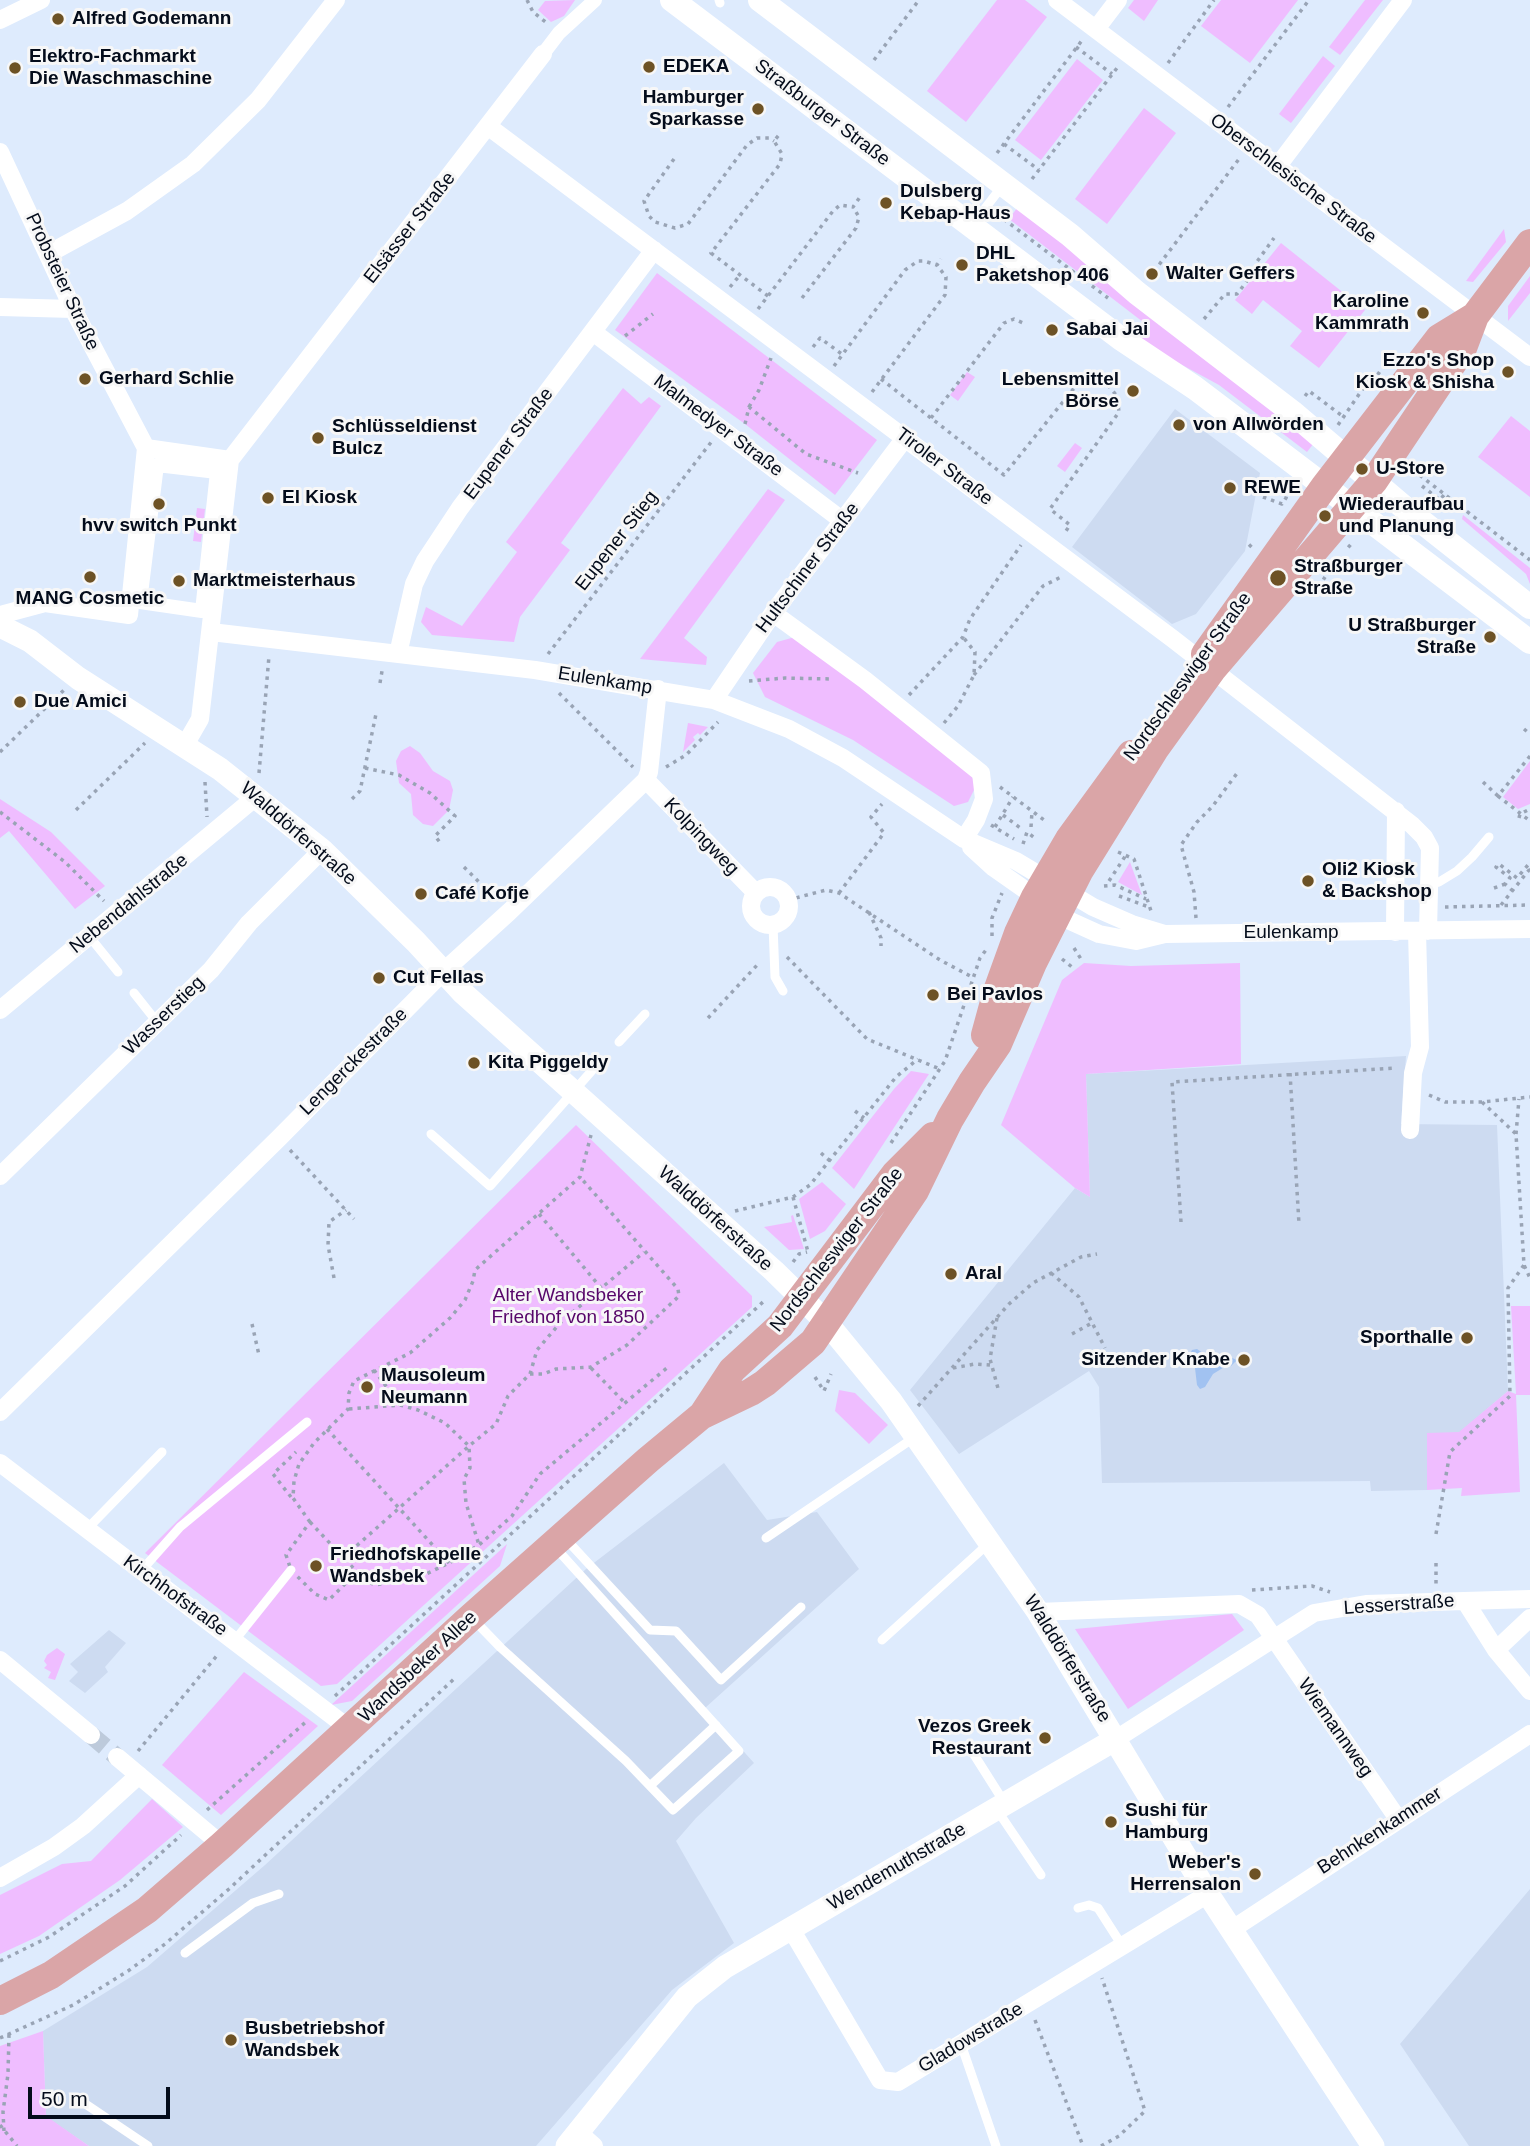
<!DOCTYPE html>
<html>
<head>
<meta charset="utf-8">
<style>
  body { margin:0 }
  #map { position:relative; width:1530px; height:2146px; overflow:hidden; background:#deebfd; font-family:Arial,sans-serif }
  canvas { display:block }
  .scale { position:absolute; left:28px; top:2087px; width:142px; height:32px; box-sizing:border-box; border:4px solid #040c1b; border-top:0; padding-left:9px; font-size:21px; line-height:24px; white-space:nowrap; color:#040c1b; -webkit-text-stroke:5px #f7f7f7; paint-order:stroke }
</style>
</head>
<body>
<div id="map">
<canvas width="1530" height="2146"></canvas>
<div class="scale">50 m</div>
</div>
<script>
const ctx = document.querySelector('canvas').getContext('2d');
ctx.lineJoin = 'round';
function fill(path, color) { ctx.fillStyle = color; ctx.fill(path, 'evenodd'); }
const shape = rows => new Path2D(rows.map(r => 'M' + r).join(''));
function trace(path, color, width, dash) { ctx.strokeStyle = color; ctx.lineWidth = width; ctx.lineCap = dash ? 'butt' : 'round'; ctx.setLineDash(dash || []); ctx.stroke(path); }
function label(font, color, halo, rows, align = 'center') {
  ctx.font = font + ' Arial,sans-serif'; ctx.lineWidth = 6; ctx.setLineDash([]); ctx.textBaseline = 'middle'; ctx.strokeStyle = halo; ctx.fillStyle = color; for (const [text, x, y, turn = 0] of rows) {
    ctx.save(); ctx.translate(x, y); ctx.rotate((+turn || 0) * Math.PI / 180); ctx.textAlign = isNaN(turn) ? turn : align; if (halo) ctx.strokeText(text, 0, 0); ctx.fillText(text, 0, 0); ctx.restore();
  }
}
fill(shape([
  [1175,409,1260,473,1245,551,1196,614,1172,624,1072,547],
  [1406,1056,1401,1124,1497,1125,1508,1391,1459,1433,1427,1433,1427,1490,1371,1491,1370,1481,1102,1483,1099,1387,1089,1371,959,1454,910,1390,1075,1188,1090,1197,1086,1074],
  [724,1463,767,1520,817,1512,859,1569,705,1708,754,1763,696,1818,676,1841,734,1943,672,1990,536,2146,89,2146,46,2117,43,2031,147,1967,265,1865,586,1569],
  [109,1630,126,1643,105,1667,108,1672,85,1693,69,1681,78,1672,70,1664],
  [1530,1889,1530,2146,1469,2146,1400,2044]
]), '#cddbf1');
fill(shape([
  [575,0,564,16,551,22,538,10,545,1],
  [997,0,1025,0,1047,17,966,122,927,91],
  [1134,0,1158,0,1144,21,1128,8],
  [1221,0,1298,0,1250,63,1201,26],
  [1365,0,1383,0,1340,55,1329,47],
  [1323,56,1335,66,1291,123,1279,114],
  [1077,59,1103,80,1041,160,1015,140],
  [1144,108,1176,133,1107,224,1075,199],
  [1020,204,1314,443,1307,452,1219,385,1125,334,1140,327,1143,322,1009,219],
  [1504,229,1506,242,1473,282,1466,281],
  [1281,243,1365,310,1319,368,1290,346,1302,331,1263,300,1252,314,1235,300],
  [657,273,877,440,835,495,745,424,615,330],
  [1530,276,1530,293,1508,321,1508,306],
  [967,372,975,377,958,401,950,395],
  [623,388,641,404,649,397,661,406,561,543,570,550,520,617,514,642,432,635,421,622,426,607,462,626,517,552,506,542],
  [1511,416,1530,431,1530,497,1478,457],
  [1075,443,1082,448,1065,472,1057,466],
  [768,489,785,500,684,638,707,657,706,665,640,659],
  [197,508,205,509,201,542,193,541],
  [1463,515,1530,568,1530,584,1526,574,1462,519],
  [795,637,968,767,976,786,968,802,954,806,853,740,765,697,753,673,777,642],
  [688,723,708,727,700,735,698,733,693,737,695,740,683,752],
  [410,746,420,753,433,771,450,781,453,790,449,810,433,826,423,824,413,815,411,794,399,783,396,761,401,751],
  [1530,761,1530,804,1518,809,1503,797],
  [0,799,51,832,105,886,75,909,9,831,0,838],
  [1130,862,1142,895,1118,882],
  [1084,963,1131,966,1240,963,1241,1064,1086,1074,1090,1197,1075,1188,1001,1125,1062,980],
  [911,1071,929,1074,854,1189,832,1168,894,1089],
  [576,1125,752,1296,752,1307,337,1684,321,1686,145,1553],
  [822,1182,846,1204,825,1231,810,1239,799,1199],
  [793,1215,804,1249,789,1250,764,1227,792,1222,791,1216],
  [1511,1306,1530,1306,1530,1395,1516,1395,1520,1492,1461,1496,1462,1488,1427,1490,1427,1433,1459,1432,1508,1391,1516,1394],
  [839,1390,855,1393,888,1425,869,1444,835,1411],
  [507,1544,500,1566,352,1701,331,1705],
  [1232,1614,1244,1630,1128,1709,1075,1629],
  [57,1648,65,1654,55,1680,48,1678,51,1672,44,1668,47,1665,44,1661,47,1655],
  [244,1672,318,1726,221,1815,162,1765],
  [152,1799,183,1827,120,1880,39,1936,0,1954,0,1895,62,1864,91,1861],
  [43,2031,46,2116,89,2146,0,2146,0,2046]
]), '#efbdff');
fill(shape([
  [1197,1349,1213,1360,1225,1355,1237,1360,1231,1366,1226,1366,1213,1374,1205,1387,1200,1389,1197,1385,1195,1368,1189,1356,1192,1350]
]), '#a1c2f1');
trace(shape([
  [91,1735,117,1757]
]), '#bdcadb', 18, [18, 9]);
trace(shape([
  [527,0,533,12,548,24],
  [1076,47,1112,74],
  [874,60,919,0],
  [1168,63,1214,0],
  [1228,107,1309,0],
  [1004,144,1039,170],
  [997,153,1083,39],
  [674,159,644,201,649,216,655,222,675,228,688,224,747,145,757,138,769,138,774,141],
  [1032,179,1117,68],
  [997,214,1108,298],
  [1149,278,1239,159],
  [730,287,740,275],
  [768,296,711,253,780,164,782,154,774,141,779,135],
  [802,298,856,228,859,217,853,207],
  [758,309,833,211,840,205,853,207,860,197],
  [1204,319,1225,294,1237,294,1257,268,1256,263,1274,238],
  [625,336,653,314],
  [813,347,820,338,843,355],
  [834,366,905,270,918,261,924,261,937,265],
  [881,379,1004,475,1079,382,1090,379,1107,384,1117,396,1119,412,1050,509,1070,525,1064,534],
  [872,392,945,295,946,277,937,265,941,259],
  [1305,396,1309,391,1345,418],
  [749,407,759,390,771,358],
  [931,418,1004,323,1014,319,1023,323],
  [745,424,749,407,806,454,858,473],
  [1338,425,1375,371,1381,375],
  [1413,470,1530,560],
  [1267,482,1274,487],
  [1422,486,1440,500,1444,495],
  [1263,497,1282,504,1286,498,1289,486],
  [1348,545,1354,550],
  [1249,547,1255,541],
  [1319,587,1325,577],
  [548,654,712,441],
  [974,675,1043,586,1061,577],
  [749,681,785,678,832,679],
  [380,683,382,671],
  [559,693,633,767],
  [909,695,963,637,970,619,1021,545],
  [944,723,958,706,974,675,975,652,963,637],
  [1524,729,1530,734],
  [0,752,64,690],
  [1530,756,1498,796,1530,821],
  [666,767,686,755,718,722],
  [365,768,399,775,430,793,455,816,435,836,442,845],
  [259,773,269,656],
  [205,782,207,817],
  [1483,782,1498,796],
  [1000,787,1044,820],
  [352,799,360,791,376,714],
  [76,810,145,743],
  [0,812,65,862,104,901],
  [1003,815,1023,830],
  [1519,818,1520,814,1530,809],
  [991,825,1014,839],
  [995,827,1013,797],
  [1031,827,1032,811],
  [1023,844,1027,832,1036,839],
  [1118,852,1134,859,1151,911],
  [464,867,498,901],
  [1109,881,1126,855],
  [1104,886,1115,885,1146,899],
  [1494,888,1505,884],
  [1513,891,1505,884,1510,878,1496,867,1499,864,1517,878,1528,865],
  [839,893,884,833,871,817,882,804],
  [1119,896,1149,907],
  [788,900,826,890,839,893,940,960,974,978],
  [1501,905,1529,870,1526,868],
  [1445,907,1530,905],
  [869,912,881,938,881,946],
  [1196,918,1194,892,1181,845,1197,822,1212,807,1238,772],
  [992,936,992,918,1002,893],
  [1074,948,1081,959],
  [787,957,867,1039,940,1069],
  [1062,959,1072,967],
  [708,1018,760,962],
  [1290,1073,1299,1224],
  [1429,1095,1445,1102,1482,1102,1530,1097],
  [1482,1102,1516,1134,1524,1265,1530,1278],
  [855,1111,864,1118],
  [1516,1134,1519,1099],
  [891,1143,945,1061,980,958,986,950],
  [290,1150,354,1219],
  [821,1153,830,1161],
  [793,1197,808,1252],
  [735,1211,793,1197,810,1185,896,1077,918,1059],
  [539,1214,602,1289],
  [1181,1222,1172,1082,1396,1068],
  [793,1262,799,1254,807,1252],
  [1051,1273,1079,1297,1105,1348],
  [334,1278,328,1245,329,1222,346,1210],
  [997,1318,990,1359,999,1392],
  [252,1324,259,1355],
  [1072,1334,1092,1323],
  [591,1368,626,1404],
  [953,1368,975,1364,990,1365],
  [374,1370,400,1405],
  [530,1374,543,1374,556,1369,591,1367,627,1345,679,1296,678,1289,580,1177],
  [815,1377,824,1391,831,1374],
  [918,1406,1009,1304,1033,1283,1081,1257,1097,1254],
  [349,1409,400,1405,418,1410,445,1423,469,1446,470,1468,464,1479,466,1503,479,1545],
  [327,1429,449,1563],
  [291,1497,273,1474,296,1452],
  [310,1522,293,1498,294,1481,299,1464,314,1443,348,1409,349,1393,354,1381,410,1353,450,1318,465,1300,473,1281,475,1270,580,1177,591,1135],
  [310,1522,357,1572,329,1600,315,1594,291,1570,286,1555,310,1522],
  [1436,1534,1450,1452,1510,1396,1508,1288,1524,1265],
  [344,1557,469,1446,496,1424,508,1396,530,1374,537,1350,560,1323,644,1252],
  [1436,1563,1436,1585],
  [357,1572,366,1581,375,1585,422,1576,449,1563,479,1545,512,1516,540,1474,668,1367],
  [1252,1590,1312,1586,1330,1592],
  [335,1696,763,1302],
  [138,1751,219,1653],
  [207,1810,308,1720],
  [0,1961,49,1937,125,1886,181,1835],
  [1035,2020,1083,2146],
  [0,2038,73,2005,128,1971,165,1944,229,1889,454,1679],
  [0,2125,17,2146],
  [4,2131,3,2112,8,2074,9,2034],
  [1101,2146,1119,2136,1145,2111,1102,1978]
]), '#99a4b5', 3.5, [3.5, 5]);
trace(shape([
  [719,0,720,3],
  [973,224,1003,185],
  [1429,884,1439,882,1457,871,1472,857,1489,837],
  [773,925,775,977,783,991],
  [89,936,118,972],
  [134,993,157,1022],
  [619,1042,645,1014],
  [431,1134,490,1186,596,1066],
  [86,1530,162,1452],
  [564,1537,650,1630,676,1631,721,1680,801,1607],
  [766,1538,915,1437],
  [141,1571,180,1527,307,1422],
  [473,1619,501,1648,626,1761,673,1810,739,1751,554,1546],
  [235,1640,291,1570],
  [882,1640,988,1544],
  [973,1753,1004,1802],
  [651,1785,716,1725],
  [997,1810,1041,1875],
  [1078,1908,1089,1905,1098,1908,1123,1947],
  [185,1953,253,1903,279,1894],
  [961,2044,996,2146],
  [81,2101,148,2146]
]), '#fff', 9);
trace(shape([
  [543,54,559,33,595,0],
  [157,465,217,472,202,611,140,602,157,465]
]), '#fff', 14);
trace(shape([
  [1057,0,1530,357],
  [0,20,41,0],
  [1096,29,1118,0],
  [489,127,1173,639,1412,825,1424,837,1430,848,1428,931],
  [0,152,73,309,146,448],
  [1277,167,1403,0],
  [48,254,127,211,193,164,258,100,336,0],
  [0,307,73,309],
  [593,332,843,521],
  [146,448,230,460],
  [773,613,865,680,981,773,984,799,976,820,964,839],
  [0,615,45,603,129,615,146,448],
  [211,632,535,670,714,700,789,729,843,758,964,839,1016,861,1093,907,1132,924,1165,934],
  [398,654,414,584,425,561,460,508,654,250],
  [714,700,773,613,905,438],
  [185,745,200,719,230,460,543,54],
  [646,780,756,893],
  [971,847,994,868,1068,920,1099,934,1136,941,1165,934,1530,929],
  '751 906a19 19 0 1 1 38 0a19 19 0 1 1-38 0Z',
  [1395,932,1396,811],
  [0,1010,257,796],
  [1410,1130,1413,1073,1420,1047,1417,931],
  [0,1176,211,970,249,923,322,850],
  [0,1412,279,1138,444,971,509,912,646,780,649,772,658,689],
  [0,1463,351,1730],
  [1465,1601,1496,1650,1530,1691],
  [1038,1612,1239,1604,1258,1615,1398,1819],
  [1496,1650,1530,1618],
  [0,1660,91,1735],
  [1116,1739,1314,1613,1366,1604,1530,1599],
  [117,1757,222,1845],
  [0,1878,54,1847,83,1826,139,1775],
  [791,1929,880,2080,898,2082,1208,1894],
  [1231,1930,1530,1734],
  [578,2132,594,2146]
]), '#fff', 18);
trace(shape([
  [0,626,30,641,78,678,220,769,322,850,416,942,463,993,774,1271,827,1323,891,1401,1038,1612,1208,1894,1373,2146],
  [567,2146,687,1997,725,1967,1116,1739]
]), '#fff', 23);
trace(shape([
  [672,0,1120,338,1195,388,1530,642],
  [760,0,1070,235,1137,293,1292,412,1407,510,1530,607]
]), '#fff', 24);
trace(shape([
  [1205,654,1324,487,1439,338,1475,316],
  [985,1035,997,991,1018,933,1035,897,1069,839,1131,754],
  [703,1414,732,1370,780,1326,895,1174,933,1136],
  [0,2001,51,1975,147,1910,222,1845,471,1617,648,1460,701,1416,751,1392,765,1383,813,1342,915,1191,950,1119,972,1082,998,1044,1033,963,1080,870,1155,749,1212,670,1374,481,1463,348,1475,316,1530,243]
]), '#daa5a7', 28);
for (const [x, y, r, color] of [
  [58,19,7,"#6d5225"],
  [649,67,7,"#6d5225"],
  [15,68,7,"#6d5225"],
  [758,109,7,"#6d5225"],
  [886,203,7,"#6d5225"],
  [962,265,7,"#6d5225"],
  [1152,274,7,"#6d5225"],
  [1423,313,7,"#6d5225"],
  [1052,330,7,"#6d5225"],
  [1508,372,7,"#6d5225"],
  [85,379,7,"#6d5225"],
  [1133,391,7,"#6d5225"],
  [1179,425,7,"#6d5225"],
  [318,438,7,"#6d5225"],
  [1362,469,7,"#6d5225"],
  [1230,488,7,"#6d5225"],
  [268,498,7,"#6d5225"],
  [159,504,7,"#6d5225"],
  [1325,516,7,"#6d5225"],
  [90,577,7,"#6d5225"],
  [1278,578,9,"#6d5225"],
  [179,581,7,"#6d5225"],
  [1490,637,7,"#6d5225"],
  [20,702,7,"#6d5225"],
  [1308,881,7,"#6d5225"],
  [421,894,7,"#6d5225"],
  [379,978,7,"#6d5225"],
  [933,995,7,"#6d5225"],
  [474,1063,7,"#6d5225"],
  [951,1274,7,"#6d5225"],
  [1467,1338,7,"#6d5225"],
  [1244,1360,7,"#6d5225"],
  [367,1387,7,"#6d5225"],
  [316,1566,7,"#6d5225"],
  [1045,1738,7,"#6d5225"],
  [1111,1822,7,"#6d5225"],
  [1255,1874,7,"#6d5225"],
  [231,2040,7,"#6d5225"]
]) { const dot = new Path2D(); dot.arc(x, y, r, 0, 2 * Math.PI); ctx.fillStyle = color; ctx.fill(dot); trace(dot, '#f7f7f7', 2.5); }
label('bold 19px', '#040c1b', '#f7f7f7', [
  ["Alfred Godemann",72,19],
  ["Elektro-Fachmarkt",29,57],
  ["Die Waschmaschine",29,79],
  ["EDEKA",663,67],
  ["Hamburger",744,98,"right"],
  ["Sparkasse",744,120,"right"],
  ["Dulsberg",900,192],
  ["Kebap-Haus",900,214],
  ["DHL",976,254],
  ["Paketshop 406",976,276],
  ["Walter Geffers",1166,274],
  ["Karoline",1409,302,"right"],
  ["Kammrath",1409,324,"right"],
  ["Sabai Jai",1066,330],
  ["Ezzo's Shop",1494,361,"right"],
  ["Kiosk & Shisha",1494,383,"right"],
  ["Gerhard Schlie",99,379],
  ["Lebensmittel",1119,380,"right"],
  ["Börse",1119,402,"right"],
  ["von Allwörden",1193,425],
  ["Schlüsseldienst",332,427],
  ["Bulcz",332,449],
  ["U-Store",1376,469],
  ["REWE",1244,488],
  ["El Kiosk",282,498],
  ["Wiederaufbau",1339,505],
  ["und Planung",1339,527],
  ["hvv switch Punkt",159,526,"center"],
  ["Straßburger",1294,567],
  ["Straße",1294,589],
  ["Marktmeisterhaus",193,581],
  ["MANG Cosmetic",90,599,"center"],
  ["U Straßburger",1476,626,"right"],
  ["Straße",1476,648,"right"],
  ["Due Amici",34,702],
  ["Oli2 Kiosk",1322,870],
  ["& Backshop",1322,892],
  ["Café Kofje",435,894],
  ["Cut Fellas",393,978],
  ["Bei Pavlos",947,995],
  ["Kita Piggeldy",488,1063],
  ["Aral",965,1274],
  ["Sporthalle",1453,1338,"right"],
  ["Sitzender Knabe",1230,1360,"right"],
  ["Mausoleum",381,1376],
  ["Neumann",381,1398],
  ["Friedhofskapelle",330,1555],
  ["Wandsbek",330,1577],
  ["Vezos Greek",1031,1727,"right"],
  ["Restaurant",1031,1749,"right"],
  ["Sushi für",1125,1811],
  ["Hamburg",1125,1833],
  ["Weber's",1241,1863,"right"],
  ["Herrensalon",1241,1885,"right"],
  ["Busbetriebshof",245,2029],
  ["Wandsbek",245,2051]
], 'left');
label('19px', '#040c1b', '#f7f7f7', [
  ["Straßburger Straße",822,113,37],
  ["Oberschlesische Straße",1293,179,37],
  ["Elsässer Straße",410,228,-52],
  ["Probsteier Straße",62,282,65],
  ["Malmedyer Straße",718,426,37],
  ["Eupener Straße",509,444,-53],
  ["Tiroler Straße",944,467,37],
  ["Eupener Stieg",617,541,-52],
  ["Hultschiner Straße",808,568,-53],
  ["Nordschleswiger Straße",1188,677,-54],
  ["Eulenkamp",605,681,9],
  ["Walddörferstraße",298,834,41],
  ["Kolpingweg",701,837,46],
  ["Nebendahlstraße",129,904,-39],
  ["Eulenkamp",1291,933],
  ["Wasserstieg",164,1016,-44],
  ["Lengerckestraße",354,1062,-45],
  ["Walddörferstraße",715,1219,42],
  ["Nordschleswiger Straße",837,1250,-52],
  ["Kirchhofstraße",175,1596,36],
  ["Lesserstraße",1399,1605,-4],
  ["Walddörferstraße",1067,1659,58],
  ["Wandsbeker Allee",418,1667,-43],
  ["Wiemannweg",1335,1728,55],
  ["Behnkenkammer",1380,1831,-33],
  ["Wendemuthstraße",897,1867,-30],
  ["Gladowstraße",971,2038,-31]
]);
label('19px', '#57066a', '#f7f7f7', [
  ["Alter Wandsbeker",568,1296],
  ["Friedhof von 1850",568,1318]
]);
</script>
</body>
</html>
